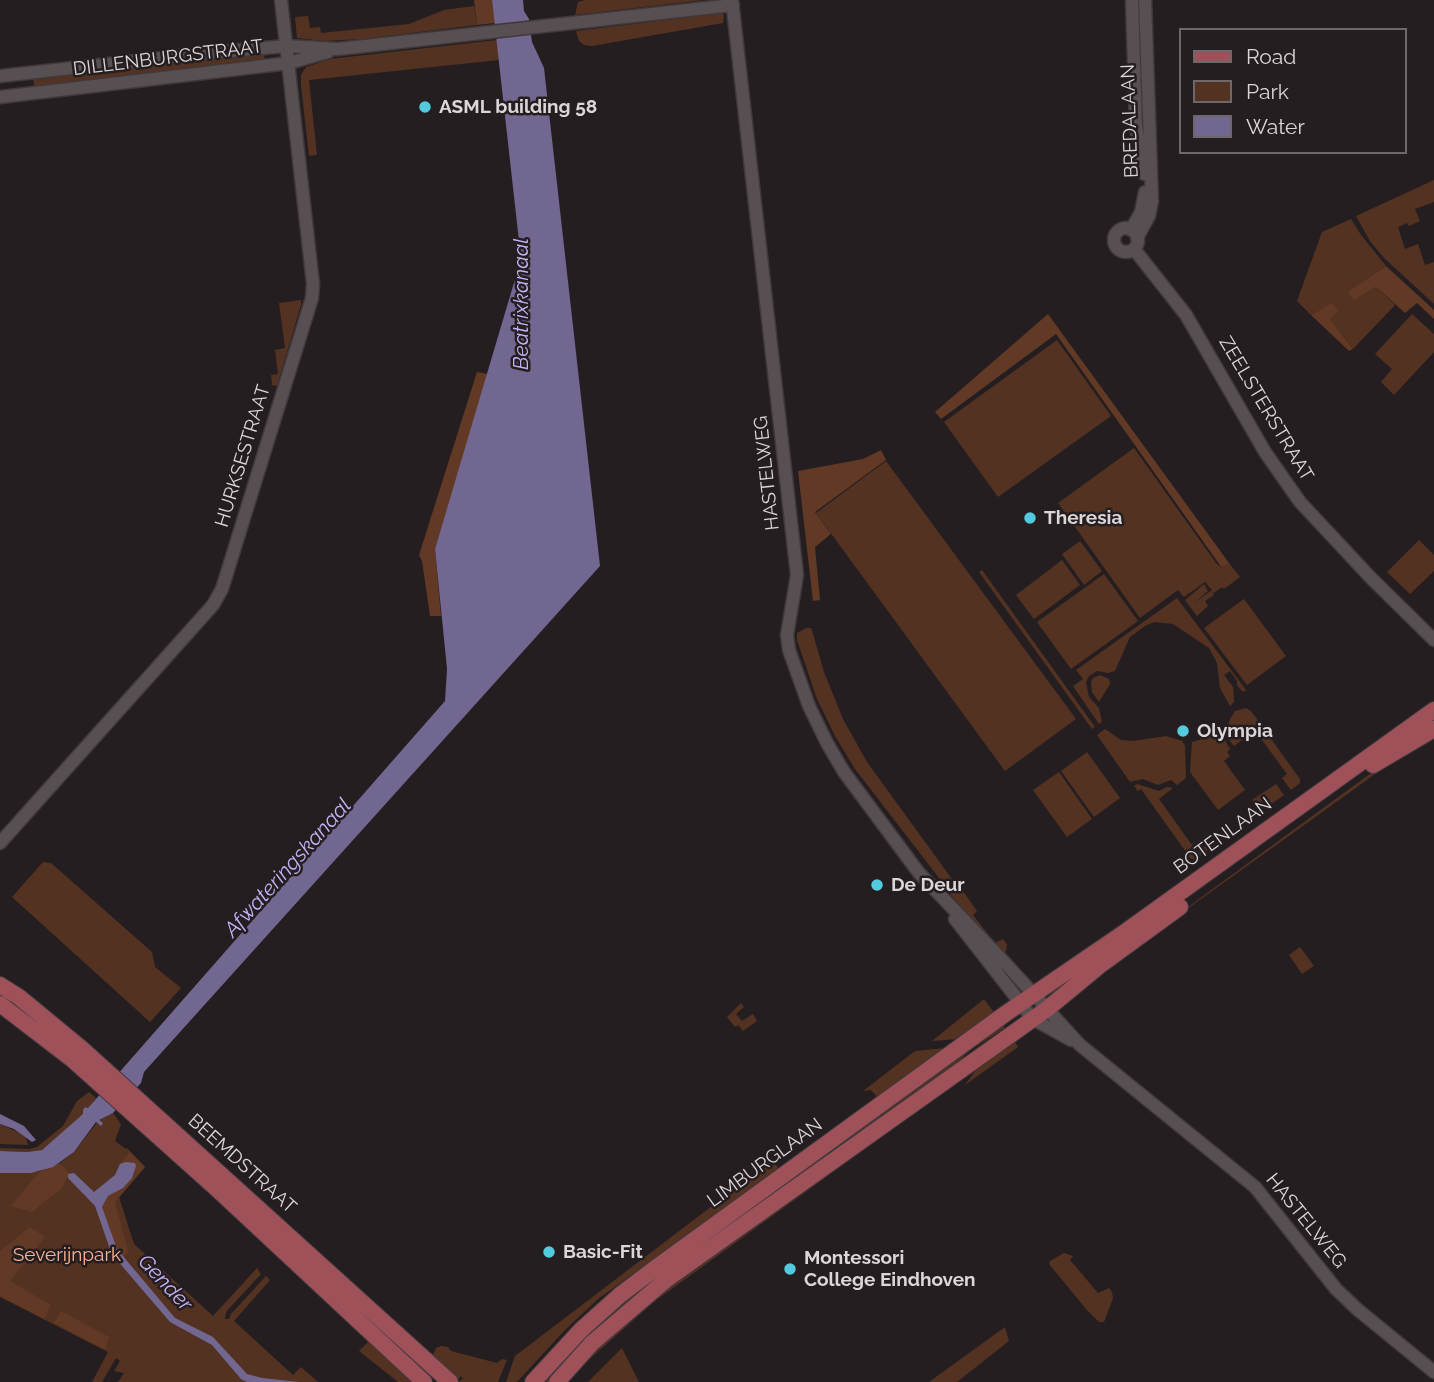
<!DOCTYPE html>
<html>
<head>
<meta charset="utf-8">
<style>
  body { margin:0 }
  #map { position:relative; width:1434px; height:1382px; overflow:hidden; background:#251e21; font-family:Raleway,sans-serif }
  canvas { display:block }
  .legend { position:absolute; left:1179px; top:28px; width:228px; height:126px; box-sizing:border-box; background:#251e21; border:2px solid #6e686a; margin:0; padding:9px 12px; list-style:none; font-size:21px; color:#dbd6d8 }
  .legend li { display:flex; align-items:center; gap:14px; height:35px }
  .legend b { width:35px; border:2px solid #6e686a }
</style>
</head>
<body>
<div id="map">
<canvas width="1434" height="1382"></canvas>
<ul class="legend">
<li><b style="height:9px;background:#9e5158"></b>Road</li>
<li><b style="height:19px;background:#543222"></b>Park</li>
<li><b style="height:19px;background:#716791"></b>Water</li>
</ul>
</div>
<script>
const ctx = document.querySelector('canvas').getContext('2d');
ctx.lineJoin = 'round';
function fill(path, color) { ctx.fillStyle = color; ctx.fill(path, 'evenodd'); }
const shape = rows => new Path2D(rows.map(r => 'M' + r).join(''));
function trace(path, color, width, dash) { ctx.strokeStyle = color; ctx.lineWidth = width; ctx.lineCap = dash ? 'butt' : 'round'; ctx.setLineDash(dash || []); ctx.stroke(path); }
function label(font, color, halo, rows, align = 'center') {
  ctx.font = font + ' Raleway,sans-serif'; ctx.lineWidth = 5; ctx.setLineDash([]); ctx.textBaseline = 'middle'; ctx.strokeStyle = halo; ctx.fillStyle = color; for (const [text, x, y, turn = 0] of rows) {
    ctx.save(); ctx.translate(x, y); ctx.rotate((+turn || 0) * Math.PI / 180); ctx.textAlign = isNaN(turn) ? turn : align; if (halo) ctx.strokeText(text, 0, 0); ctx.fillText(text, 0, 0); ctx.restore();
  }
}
fill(shape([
  [585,0,704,0,575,15,578,2],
  [474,6,477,25,362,39,324,41,297,38,295,17,308,16,310,28,320,27,321,33,409,24,444,10],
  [721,13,724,15,723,23,592,46,584,45,579,41,576,31],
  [497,40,499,60,309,80,317,155,309,156,301,86,301,75,306,67,330,59],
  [264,54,265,62,35,88,33,79],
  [1434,180,1434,202,1415,209,1420,221,1409,226,1407,223,1398,227,1405,249,1418,244,1425,265,1434,262,1434,304,1384,258,1370,241,1356,216],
  [1351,219,1361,235,1386,266,1349,292,1354,299,1376,287,1395,305,1353,349,1330,319,1333,303,1311,315,1297,301,1322,232],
  [301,300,301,305,277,386,272,385,271,375,278,374,275,350,285,348,279,303],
  [1412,314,1434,334,1434,352,1394,395,1381,382,1392,369,1375,354],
  [1057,340,1111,416,998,497,944,422],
  [1134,448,1216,563,1222,568,1229,563,1240,577,1224,589,1222,587,1214,593,1212,591,1214,595,1205,601,1208,606,1197,616,1185,600,1204,584,1208,591,1194,603,1212,590,1205,582,1184,597,1178,590,1140,618,1058,503],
  [886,461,1076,719,1005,771,816,513],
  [1419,540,1434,555,1434,571,1410,594,1387,572],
  [1080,541,1102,571,1084,585,1062,554],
  [1062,560,1080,585,1034,619,1016,595],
  [982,570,1095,727,1092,729,979,572],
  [1104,574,1138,621,1071,669,1037,622],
  [1177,598,1246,690,1243,692,1237,685,1237,681,1230,671,1224,675,1233,687,1234,702,1230,706,1220,688,1217,663,1209,648,1173,624,1154,622,1145,626,1130,637,1115,671,1108,673,1097,671,1088,677,1086,683,1089,697,1099,708,1102,722,1099,724,1073,686,1083,679,1076,670],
  [1244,599,1286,656,1247,685,1204,628],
  [806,628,811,628,813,634,824,672,843,719,867,762,957,886,949,891,855,769,835,736,817,699,797,640,797,633],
  [1100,675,1109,679,1110,684,1099,702,1092,692,1091,682,1093,678],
  [1246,708,1251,711,1300,779,1300,783,1291,790,1282,778,1287,774,1259,736,1254,739,1250,734,1234,746,1230,741,1227,731,1230,719,1235,711],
  [1105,729,1121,740,1133,741,1166,736,1182,741,1185,746,1186,778,1177,785,1171,780,1158,785,1143,779,1130,782,1097,735],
  [1219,734,1222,735,1230,749,1227,752,1230,756,1224,761,1245,790,1218,810,1190,772,1192,742],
  [1412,750,1378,772,1102,970,1367,776,1396,756],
  [1087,752,1120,798,1094,817,1061,771],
  [1059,772,1092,819,1067,837,1033,790],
  [1137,784,1159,791,1167,787,1173,788,1159,799,1197,852,1231,828,1233,831,1196,859,1191,859,1141,789,1138,791,1134,786],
  [1276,784,1284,795,1261,811,1252,800],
  [43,862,51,863,152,952,155,967,181,988,150,1022,12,897],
  [960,887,977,911,973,915,995,943,1003,939,1007,944,1005,956,950,894],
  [1300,947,1314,966,1302,974,1289,955],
  [984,999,996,1015,990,1015,958,1039,932,1041],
  [741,1003,744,1007,736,1014,742,1021,753,1014,757,1021,743,1031,738,1025,735,1027,727,1017],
  [1001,1023,1005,1028,972,1049,943,1075,693,1254,551,1382,540,1382,581,1339,643,1284],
  [1015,1042,1018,1047,965,1085,978,1067],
  [946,1048,878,1098,871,1090,863,1091,915,1051],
  [956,1083,655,1301,584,1364,593,1350,651,1298],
  [89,1092,96,1098,89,1108,85,1107,84,1114,42,1150,27,1152,0,1151,0,1148,29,1149,37,1147,63,1126,77,1101],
  [113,1113,121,1124,115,1141,126,1149,127,1148,145,1167,119,1197,134,1244,213,1316,257,1268,261,1274,226,1312,225,1319,229,1319,231,1314,266,1276,270,1280,234,1321,293,1375,301,1367,318,1382,118,1382,124,1373,114,1371,120,1361,116,1358,102,1382,92,1382,108,1352,0,1297,0,1173,40,1171,35,1177,62,1165,60,1163,74,1152,99,1120],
  [0,1124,20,1133,26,1138,28,1145,0,1144],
  [774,1162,779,1169,598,1299,564,1331,517,1382,506,1382,515,1356,754,1174],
  [1064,1253,1073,1256,1070,1260,1098,1293,1109,1288,1112,1292,1113,1298,1104,1322,1099,1322,1086,1309,1049,1264,1050,1261],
  [1005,1327,1009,1341,957,1382,929,1382],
  [371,1339,415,1382,398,1382,359,1351],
  [441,1346,448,1347,451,1351,497,1363,502,1359,507,1360,498,1382,458,1382,463,1379,461,1376,456,1382,432,1357,436,1348],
  [622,1348,639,1382,588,1382]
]), '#543222');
fill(shape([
  [474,0,492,0,495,23,477,25],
  [1386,266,1434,310,1434,319,1417,303,1405,313,1376,287,1354,300,1348,292],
  [1332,303,1338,310,1330,319,1353,349,1349,351,1311,315],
  [1048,314,1229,563,1222,568,1056,334,941,419,935,412],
  [477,372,488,374,435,549,441,616,430,616,422,561,419,555],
  [881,450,886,460,815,512,831,534,815,547,820,600,813,601,798,471,863,459],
  [130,1152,145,1167,115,1202,128,1251,124,1258,113,1242,102,1207,108,1196,123,1188,132,1178,135,1172,126,1162,120,1164],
  [60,1163,69,1173,62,1188,32,1212,11,1206,40,1171],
  [30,1227,45,1237,10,1281,51,1305,44,1319,0,1296,0,1251],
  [61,1311,109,1337,105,1350,54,1323]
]), '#613925');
fill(shape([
  [492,0,523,0,524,11,529,19,532,42,544,68,600,566,144,1072,141,1083,113,1113,99,1120,103,1123,101,1126,96,1122,74,1152,53,1167,31,1173,0,1173,0,1151,27,1152,42,1150,83,1114,83,1110,85,1107,88,1108,445,701,447,669,435,549,521,259],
  [0,1114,24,1126,36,1140,32,1142,14,1129,0,1124],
  [126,1162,135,1163,136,1166,132,1178,123,1188,108,1196,102,1207,117,1249,175,1318,213,1337,247,1374,262,1378,299,1382,247,1382,241,1379,212,1345,170,1322,122,1266,111,1252,95,1206,68,1178,68,1174,74,1173,94,1192,115,1175,120,1164]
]), '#716791');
const minor = shape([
  [732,0,797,575,787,635,789,650,809,706,827,743,844,772,919,873,1006,964,1080,1045,1255,1187,1336,1289,1357,1309,1434,1372],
  [1132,0,1136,126,1144,174],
  [0,76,208,53,286,46,338,49,733,5],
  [0,97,289,63,328,52],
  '1114 240a12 12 0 1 1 24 0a12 12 0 1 1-24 0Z',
  [1131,230,1141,212,1145,192],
  [1137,238,1149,216,1152,201,1145,0],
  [1134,249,1186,315,1265,452,1300,502,1371,578,1434,640],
  [0,843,213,605,222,589,312,298,313,284,281,0],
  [955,919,1033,1019,1071,1040]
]);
const major = shape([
  [1373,765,1434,729],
  [0,985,19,997,82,1049,450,1382],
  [0,1004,73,1060,217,1189,424,1382],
  [533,1382,581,1330,620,1295,657,1267,1005,1014,1125,932,1434,710],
  [557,1382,592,1343,667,1279,1047,1009,1099,966,1180,907]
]);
trace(minor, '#3f393c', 15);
trace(major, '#3f393c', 18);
trace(minor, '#574f52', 12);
trace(major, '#9e5158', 16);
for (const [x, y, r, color] of [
  [425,107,7,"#54cade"],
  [1030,518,7,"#54cade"],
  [1183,731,7,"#54cade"],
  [877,885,7,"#54cade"],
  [549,1252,7,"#54cade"],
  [790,1269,7,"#54cade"]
]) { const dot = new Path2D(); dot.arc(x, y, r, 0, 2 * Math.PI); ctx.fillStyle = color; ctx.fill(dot); trace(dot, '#251e21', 2.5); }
label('19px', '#dbd6d8', '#251e21', [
  ["DILLENBURGSTRAAT",168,58,-7],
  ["BREDALAAN",1130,121,-92],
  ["ZEELSTERSTRAAT",1266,409,59],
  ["HURKSESTRAAT",243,456,-73],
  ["HASTELWEG",767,473,-96],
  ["BOTENLAAN",1223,836,-36],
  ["LIMBURGLAAN",765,1163,-36],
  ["BEEMDSTRAAT",242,1164,42],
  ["HASTELWEG",1306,1221,51]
]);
label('bold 19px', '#dbd6d8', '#251e21', [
  ["ASML building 58",439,107],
  ["Theresia",1044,518],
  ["Olympia",1197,731],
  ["De Deur",891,885],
  ["Basic-Fit",563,1252],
  ["Montessori",804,1258],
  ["College Eindhoven",804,1280]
], 'left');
label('19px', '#fab391', '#251e21', [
  ["Severijnpark",67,1255]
]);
label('italic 21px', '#c2b3f6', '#251e21', [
  ["Beatrixkanaal",522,304,-90],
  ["Afwateringskanaal",288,868,-48],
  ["Gender",165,1283,47]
]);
</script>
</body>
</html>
